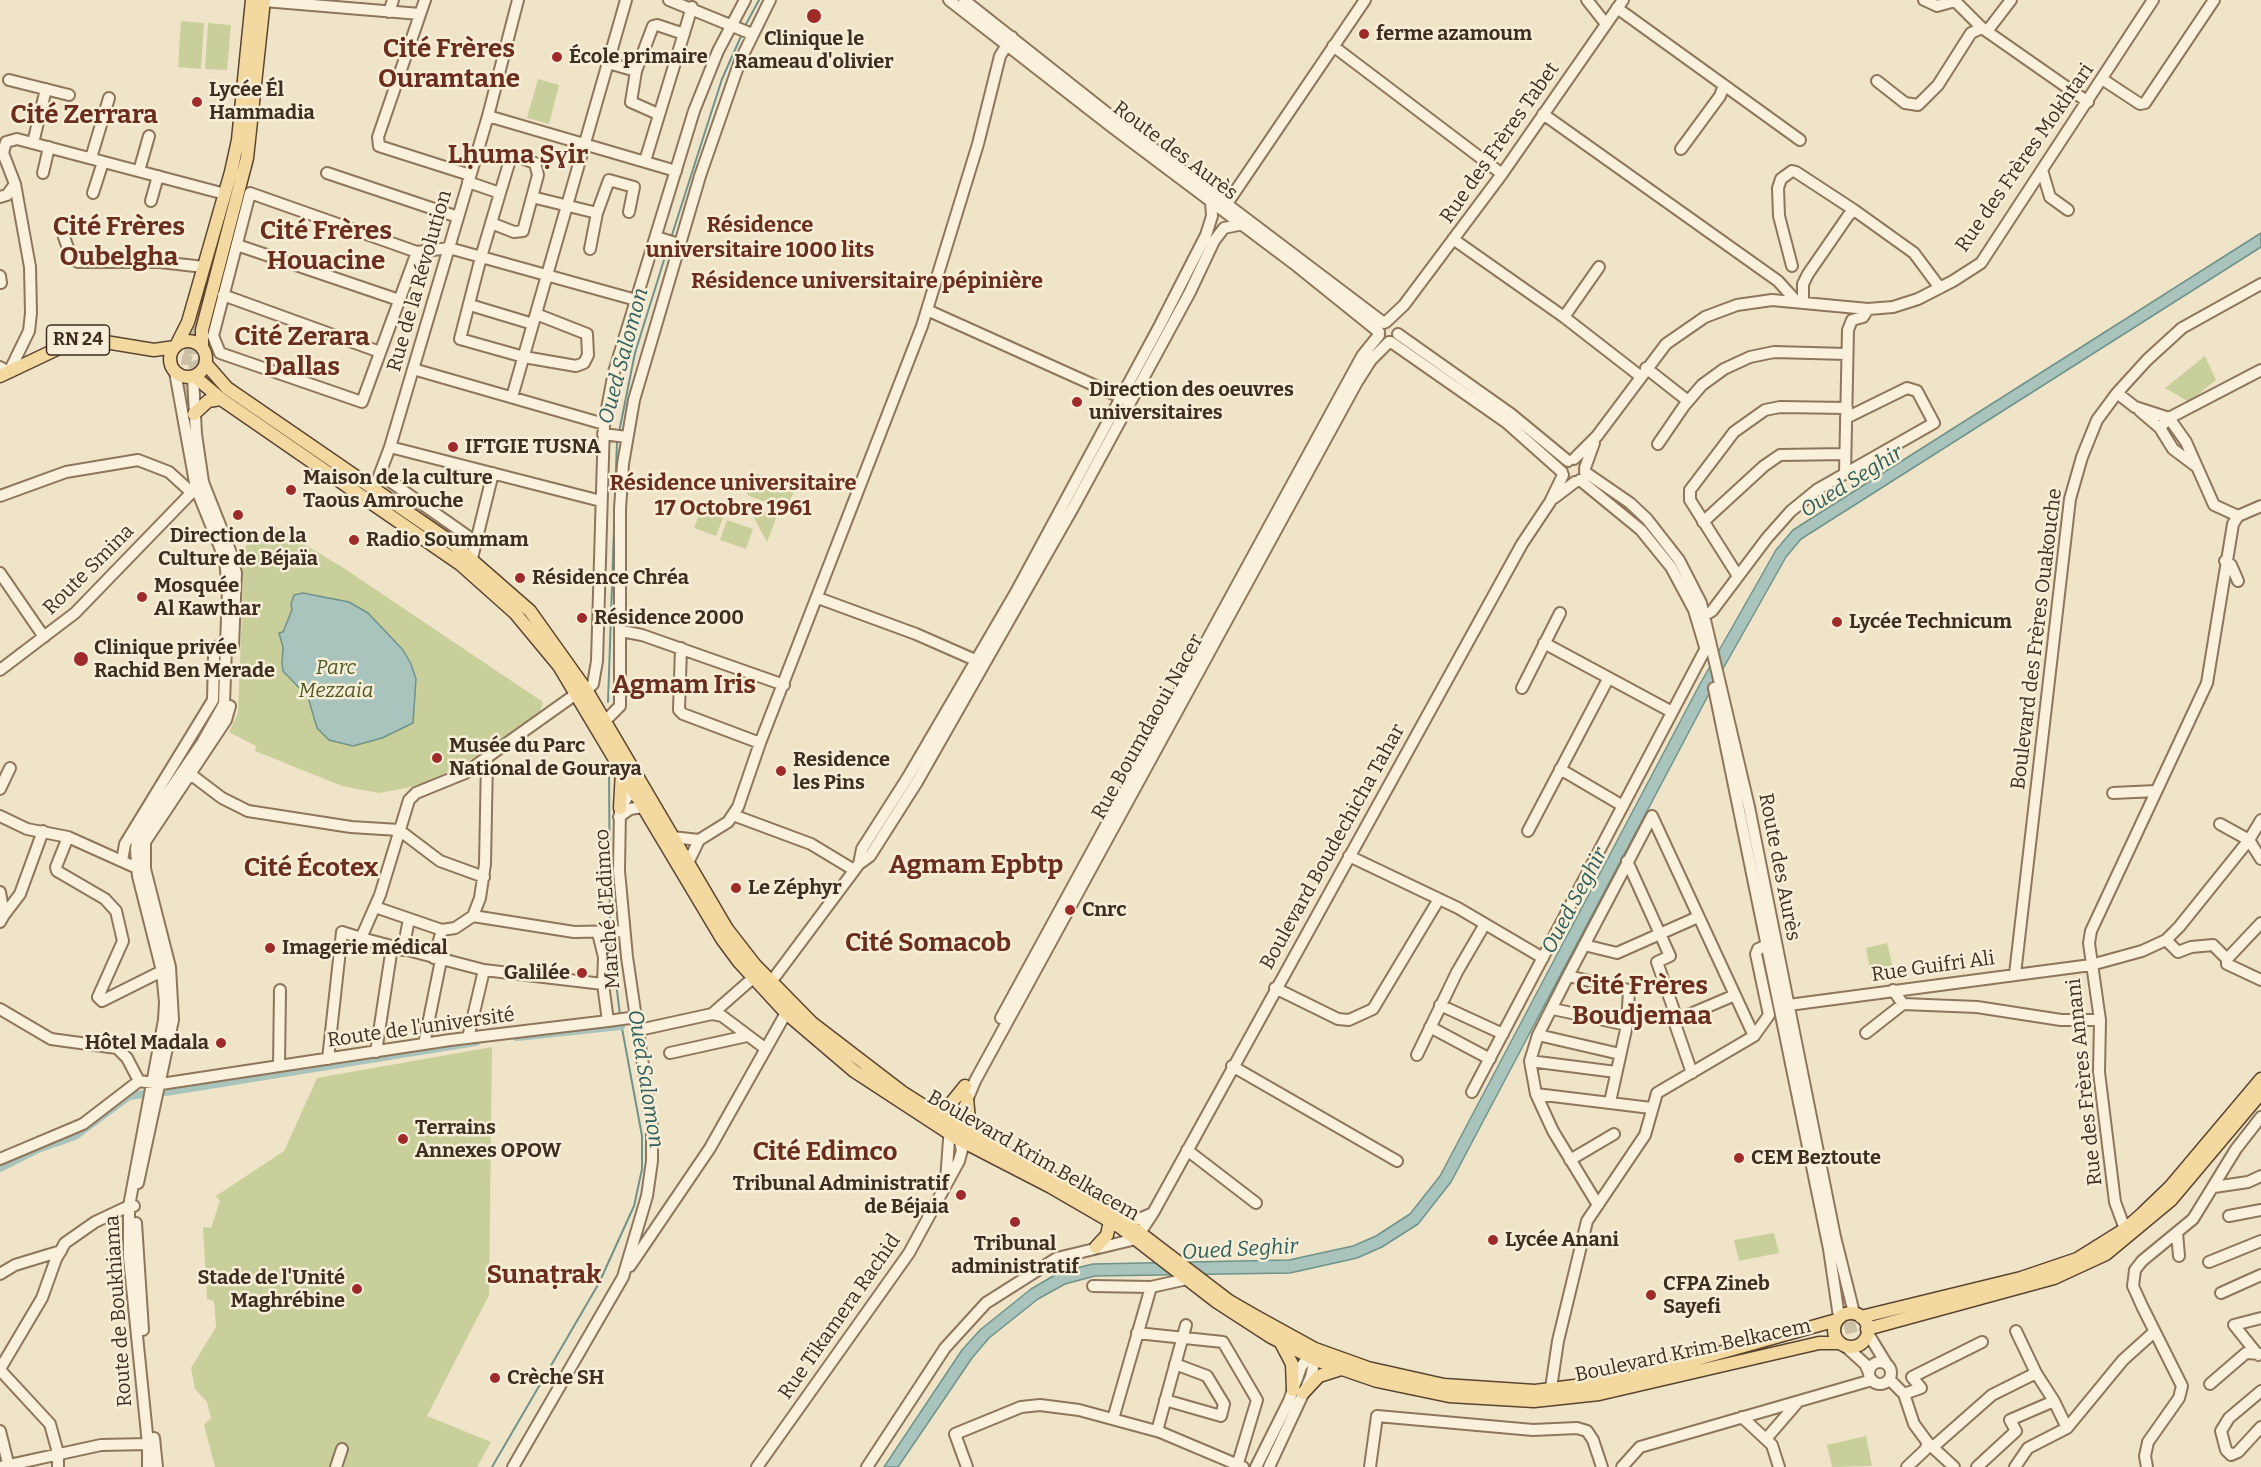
<!DOCTYPE html>
<html>
<head>
<meta charset="utf-8">
<style>
  body { margin:0 }
  canvas { display:block; background:#f0e4c8 }
</style>
</head>
<body>
<canvas width="2261" height="1467"></canvas>
<script>
const ctx = document.querySelector('canvas').getContext('2d');
ctx.lineJoin = 'round';
function fill(path, color) { ctx.fillStyle = color; ctx.fill(path, 'evenodd'); }
const shape = rows => new Path2D(rows.map(r => 'M' + r).join(''));
function trace(path, color, width, dash) { ctx.strokeStyle = color; ctx.lineWidth = width; ctx.lineCap = dash ? 'butt' : 'round'; ctx.setLineDash(dash || []); ctx.stroke(path); }
function label(font, color, halo, rows, align = 'center') {
  ctx.font = font + ' Bitter,serif'; ctx.lineWidth = 5; ctx.setLineDash([]); ctx.textBaseline = 'middle'; ctx.strokeStyle = halo; ctx.fillStyle = color; for (const [text, x, y, turn = 0] of rows) {
    ctx.save(); ctx.translate(x, y); ctx.rotate((+turn || 0) * Math.PI / 180); ctx.textAlign = isNaN(turn) ? turn : align; if (halo) ctx.strokeText(text, 0, 0); ctx.fillText(text, 0, 0); ctx.restore();
  }
}
fill(shape([
  [181,21,204,23,201,69,178,67],
  [208,23,231,25,227,70,205,69],
  [538,79,559,85,549,124,527,118],
  [2205,356,2216,380,2189,402,2165,388],
  [751,472,796,487,786,510,747,495,746,485],
  [747,505,777,516,767,542],
  [701,510,723,518,716,536,694,528],
  [727,520,753,529,746,549,720,540],
  [271,524,342,567,543,702,539,714,501,743,422,785,379,793,342,786,255,751,256,746,229,732,238,713,243,582,238,553],
  [1887,943,1895,976,1872,980,1866,948],
  [492,1047,489,1295,427,1416,491,1442,477,1467,215,1467,204,1425,211,1418,207,1402,195,1389,191,1368,216,1327,214,1301,207,1299,203,1227,211,1228,220,1201,216,1196,284,1151,317,1078],
  [1774,1233,1779,1253,1739,1261,1734,1240],
  [1866,1436,1872,1466,1832,1467,1827,1445]
]), '#c9cf9b');
const water = shape([
  [2261,233,2261,247,1801,539,1786,557,1711,690,1451,1182,1418,1224,1382,1247,1357,1258,1290,1273,1095,1276,1065,1284,1038,1299,989,1338,972,1358,898,1467,884,1467,962,1350,980,1330,1031,1289,1060,1272,1093,1264,1289,1260,1353,1246,1376,1236,1410,1214,1440,1176,1700,684,1776,550,1793,530,2261,233],
  [303,593,349,602,368,613,403,650,411,664,416,679,413,723,382,738,353,746,329,740,317,728,308,697,283,671,282,663,283,647,279,633,283,632,292,610,291,604,294,595,303,593]
]);
fill(water, '#a9c4bc');
trace(water, '#6f938a', 1.5);
trace(shape([
  [745,26,759,0],
  [671,238,722,79,742,34],
  [619,432,635,353,669,244],
  [608,702,617,441],
  [609,767,610,928],
  [610,934,620,1015],
  [492,1467,599,1283,634,1206,642,1169,642,1136,621,1023]
]), '#6f938a', 2);
trace(shape([
  [517,1037,621,1026],
  [166,1092,476,1042],
  [0,1168,38,1149,75,1136,129,1096,144,1094]
]), '#a9c4bc', 8);
trace(shape([
  [185,410,186,362,190,345]
]), '#ccc0a6', 10, [10, 5]);
trace(shape([
  [211,384,196,369,190,353,211,258],
  [1827,1333,1876,1321]
]), '#ccc0a6', 12, [12, 6]);
const minor = shape([
  [425,0,378,137,379,146,470,175],
  [669,0,752,34],
  [949,0,1112,127,1297,266,1379,332],
  [964,0,1117,121,1384,323],
  [1587,0,1606,24],
  [1924,0,1937,6,1955,1,1982,28],
  [264,1,420,14],
  [1617,8,1800,140],
  [389,12,393,0],
  [1988,30,2011,0],
  [1333,46,1502,174],
  [608,63,636,71,653,26,657,25,684,34],
  [636,71,631,102,658,114],
  [2102,79,2140,104,2145,103,2214,0],
  [9,80,69,95],
  [1877,81,1905,103,1918,105,1938,85,1971,33,1982,28,2088,102],
  [1543,114,1778,281,1797,302],
  [488,116,676,171],
  [33,143,46,89],
  [1681,149,1720,96,1724,85],
  [91,158,109,98],
  [645,161,692,7],
  [2042,170,2050,197,2068,210],
  [139,171,149,136],
  [43,173,49,147],
  [327,173,458,217],
  [468,182,500,193],
  [93,193,103,162],
  [0,197,7,195,15,184,3,153,6,142,17,139,225,194],
  [532,197,597,213],
  [151,201,158,176],
  [1224,208,1365,0],
  [491,223,514,232,523,231,538,175,535,163,518,157,510,160,500,193,481,257,460,339,524,357,576,366,584,363,588,355,587,334,536,314],
  [64,237,72,259,78,262,160,262,204,267],
  [656,237,679,244],
  [1453,239,1564,317,1640,376],
  [237,245,399,300],
  [590,249,597,213,609,180,634,187,629,212],
  [417,252,362,402,220,353,213,336,250,193,417,252,449,248,636,300],
  [1792,266,1779,216,1778,188,1781,179,1792,171,1796,172,1854,210],
  [0,276,1,283],
  [223,295,380,352],
  [1803,302,1803,284,1808,274,1848,216,1854,210,1914,253,1940,288],
  [470,305,533,324],
  [927,310,1127,400],
  [1564,317,1599,267],
  [1386,322,1404,305,1502,174,1623,0],
  [1398,334,1511,414,1568,461],
  [1391,342,1507,423,1562,472],
  [0,367,9,372,29,331,31,313,30,267,15,184],
  [1646,368,1688,401],
  [413,369,604,424],
  [193,377,196,434,203,482,231,553,236,573,233,646],
  [2117,393,2135,407,2169,418,2186,442,2214,505,2238,516],
  [512,397,626,0],
  [2140,411,2160,428,2173,449,2197,467],
  [2160,428,2169,418,2261,370],
  [603,434,627,437],
  [1658,444,1684,406,1702,385,1724,369,1750,357,1774,352,1847,354],
  [390,447,601,501],
  [1574,459,1597,436,1666,344,1705,317,1737,305,1772,300,1868,309,1893,307,1918,299,1953,281,1981,263,2153,0],
  [1585,468,1594,443],
  [1585,472,1630,503,1647,519,1679,560,1701,603,1749,807,1835,1237,1854,1313],
  [1845,473,1848,330,1852,320,1863,317,1868,309],
  [381,475,476,542],
  [1580,480,1641,530,1671,567,1694,610,1705,647],
  [0,496,66,472,138,460,169,472,191,492],
  [371,497,390,447,488,116,518,0],
  [1554,498,1575,482],
  [1703,522,1764,466,1780,455,1844,454],
  [472,558,493,473],
  [2225,561,2231,565,2238,581],
  [0,573,44,637],
  [1738,576,1690,500,1690,490,1734,432,1765,410,1780,407,1847,408],
  [818,598,916,634,982,663],
  [1700,618,1712,611,1767,538,1791,511,1818,489,1934,423,1917,391,1907,388,1846,418],
  [621,631,642,635,784,685],
  [1544,643,1672,712],
  [681,648,679,710,683,714,760,743],
  [0,670,75,613,196,488],
  [1522,688,1560,613],
  [1714,688,1829,1249,1839,1317],
  [605,721,620,706,620,509,623,464,634,400,700,176,740,61,770,0],
  [1560,769,1623,806],
  [185,770,222,798,248,811,351,827,399,830,440,861,484,877],
  [0,789,10,768],
  [2113,793,2156,791],
  [733,815,811,844,854,870],
  [0,816,27,829,68,837,137,868],
  [1652,816,1754,1036],
  [619,817,630,809,643,807],
  [2220,824,2249,840,2261,859],
  [1528,831,1608,679],
  [68,837,56,867,57,871,105,899,116,911,123,941,98,997,102,1001,162,971],
  [672,837,699,840],
  [1349,856,1458,908,1543,958],
  [122,861,125,844,213,700,214,655,216,647,226,643],
  [1627,861,1670,956,1657,962,1677,1019],
  [859,864,862,849,908,777,1016,592,1160,325,1206,235,1212,216,1211,201],
  [687,865,699,840,728,822,738,807,760,743,922,326,978,144,1000,56,1012,37],
  [0,892,4,915,0,922],
  [375,907,442,930,455,928,473,916,480,898,485,864,487,759],
  [4,915,20,894,43,831],
  [473,916,574,932,624,931],
  [2166,940,2178,952,2191,947,2213,945,2227,959,2227,964,2261,980],
  [1584,945,1617,953,1698,917],
  [403,950,409,919],
  [434,958,442,930],
  [2227,959,2261,923],
  [484,970,603,984],
  [2015,974,2070,499,2082,457,2097,420,2117,393,2147,360,2182,328,2261,284],
  [1568,976,1629,990,1627,1025,1610,1102],
  [771,982,859,864,870,856,917,782,1074,506,1190,292,1214,241,1224,228,1243,224],
  [1275,988,1338,1019,1349,1020,1373,1009,1439,899],
  [1893,990,1903,1004,1977,1007,2061,1020,2100,1020],
  [1440,1005,1503,1034],
  [1781,1006,2091,965,2142,951,2166,940,2179,927,2249,840,2261,820],
  [0,1009,51,1039,117,1048,127,1058,139,1081],
  [1553,1009,1627,1025],
  [712,1014,753,978],
  [1001,1018,1362,356,1379,335],
  [608,1021,637,1017],
  [1430,1027,1490,1059],
  [639,1030,712,1014,722,1016,766,1049],
  [1866,1033,1903,1004],
  [1538,1035,1620,1054],
  [468,1038,484,970,361,938,380,895,409,800,416,793,465,773,576,694,585,692,593,684,597,661,604,424,614,372,694,111,718,51,745,0],
  [424,1044,441,960],
  [376,1052,392,947],
  [670,1053,747,1036],
  [1417,1055,1457,972,1485,924],
  [328,1059,342,932,361,938],
  [1530,1061,1616,1072],
  [279,1066,280,990],
  [1232,1066,1397,1161],
  [1692,1073,1674,1021,1735,995],
  [1472,1092,1706,648],
  [1536,1094,1651,1108],
  [1187,1150,1256,1203],
  [0,1159,83,1124,139,1081,161,1084,450,1040,608,1021,603,984,604,957,598,933],
  [1570,1160,1614,1134],
  [946,1180,950,1127],
  [138,1183,173,1020,170,967,145,869,145,842,226,720,230,706],
  [2214,1187,2248,1182,2261,1176],
  [1598,1205,1553,1131,1536,1094,1530,1061,1538,1035,1568,976,1652,816],
  [2229,1216,2261,1210],
  [1122,1219,1139,1219,1153,1213],
  [136,1223,143,1330],
  [2125,1229,2115,1202,2099,1072,2100,1020,2089,943,2091,931,2207,683,2233,524,2238,516,2261,506],
  [2177,1233,2179,1256],
  [2209,1262,2261,1241],
  [630,1266,710,1148,786,1013],
  [0,1274,15,1265,61,1251],
  [1093,1286,1151,1287],
  [2221,1293,2261,1275],
  [2016,1331,2036,1373,2054,1401],
  [1867,1332,1886,1363],
  [1137,1333,1223,1342,1257,1400,1238,1463],
  [1844,1345,1865,1364,1869,1373],
  [2258,1355,2234,1325,2261,1318],
  '1869 1373a11 11 0 1 1 22 0a11 11 0 1 1-22 0Z',
  [0,1369,42,1298,56,1259,65,1243,95,1222,129,1206,134,1206],
  [0,1370,50,1424,58,1453,58,1467],
  [1889,1379,1904,1394,1914,1424,1928,1443,1925,1450,1907,1467],
  [2210,1384,2246,1353,2261,1354],
  [2261,1391,2229,1418,2221,1431,2226,1450,2231,1455,2238,1452,2261,1427],
  [1904,1394,1921,1388,1912,1377,1982,1342],
  [1550,1395,1558,1341,1587,1221,1645,1135,1657,1093,1754,1036,1769,1015,1756,954,1758,949,1768,945],
  [1165,1400,1221,1416,1224,1404,1207,1376,1175,1364],
  [1742,1417,1772,1445,1779,1467],
  [1113,1419,1151,1287,1187,1279],
  [0,1431,9,1467],
  [1157,1431,1186,1325],
  [154,1438,157,1467],
  [1766,1439,1797,1403],
  [1928,1443,1954,1467],
  [1933,1447,1992,1395,2036,1373],
  [0,1467,101,1445,148,1444],
  [148,1467,148,1444,129,1257,129,1206,164,1020,165,1002,162,971,138,876,136,850,137,840,150,819,202,743,224,704,228,589,225,560,196,488,175,372],
  [336,1467,342,1449],
  [513,1467,623,1277,647,1196,652,1161,652,1126,627,957,619,871,620,808,628,796,641,792],
  [757,1467,909,1253,959,1161,962,1150,958,1135,960,1117,975,1081,1357,382,1371,360,1389,342],
  [867,1467,945,1348,986,1303,1057,1258,1136,1239,1153,1213,1522,544,1550,502,1563,475],
  [967,1467,955,1434,1021,1407,1040,1405,1079,1410,1160,1432,1243,1467],
  [1256,1467,1289,1401,1301,1367,1312,1352],
  [1269,1467,1311,1377,1316,1354],
  [1370,1467,1377,1416,1533,1430,1577,1428,1587,1431,1593,1440,1602,1467],
  [1622,1467,1640,1447,1872,1380],
  [1977,1467,2016,1431,2010,1420,2054,1401,2067,1428],
  [2015,1467,2028,1448,2067,1428,2123,1360,2153,1333],
  [2147,1467,2145,1456,2148,1442,2179,1398,2182,1386,2142,1306,2133,1286,2135,1270,2142,1261,2193,1219,2236,1149,2261,1117]
]);
const major = shape([
  '170 359a18 18 0 1 1 36 0a18 18 0 1 1-36 0Z',
  [177,344,188,322,231,172,238,140,252,0],
  [202,347,202,330,247,158,264,0],
  [206,364,227,388,451,542,530,611,587,691,727,929,755,965,812,1023,902,1092,951,1123,1106,1207,1229,1301,1255,1316,1315,1349,1368,1368,1444,1385,1535,1391,1622,1380,1837,1320],
  [0,376,76,340,93,340,154,350,175,347],
  [194,376,221,399,460,564,515,613,559,666,722,939,739,962,786,1013,854,1071,958,1139,1051,1187,1120,1227,1217,1302,1271,1337,1316,1360,1377,1381,1449,1396,1534,1401,1599,1394,1819,1343,1840,1343],
  [194,414,208,401,221,399],
  [620,808,622,770],
  [967,1098,969,1120,979,1137],
  [929,1106,948,1107,965,1086],
  [1096,1247,1107,1235,1110,1221],
  '1834 1330a17 17 0 1 1 34 0a17 17 0 1 1-34 0Z',
  [1861,1317,2021,1278,2077,1259,2125,1229,2142,1214,2170,1187,2261,1079],
  [1867,1329,2054,1278,2106,1254,2171,1200,2261,1093],
  [1281,1343,1292,1364,1293,1390],
  [1303,1393,1319,1376,1341,1369]
]);
trace(minor, '#8d765c', 14);
trace(major, '#5b4430', 15);
trace(minor, '#faf1dc', 10);
trace(major, '#f3d9a0', 12);
for (const [x, y, r, color] of [
  [814,16,8,"#9e2a2b"],
  [1364,34,6,"#9e2a2b"],
  [557,57,6,"#9e2a2b"],
  [197,102,6,"#9e2a2b"],
  [1077,402,6,"#9e2a2b"],
  [453,447,6,"#9e2a2b"],
  [291,490,6,"#9e2a2b"],
  [238,515,6,"#9e2a2b"],
  [354,540,6,"#9e2a2b"],
  [520,578,6,"#9e2a2b"],
  [142,597,6,"#9e2a2b"],
  [582,618,6,"#9e2a2b"],
  [1837,622,6,"#9e2a2b"],
  [81,659,8,"#9e2a2b"],
  [437,758,6,"#9e2a2b"],
  [781,771,6,"#9e2a2b"],
  [736,888,6,"#9e2a2b"],
  [1070,910,6,"#9e2a2b"],
  [270,948,6,"#9e2a2b"],
  [582,973,6,"#9e2a2b"],
  [221,1043,6,"#9e2a2b"],
  [403,1139,6,"#9e2a2b"],
  [1739,1158,6,"#9e2a2b"],
  [961,1195,6,"#9e2a2b"],
  [1015,1222,6,"#9e2a2b"],
  [1493,1240,6,"#9e2a2b"],
  [357,1289,6,"#9e2a2b"],
  [1651,1295,6,"#9e2a2b"],
  [495,1378,6,"#9e2a2b"]
]) { const dot = new Path2D(); dot.arc(x, y, r, 0, 2 * Math.PI); ctx.fillStyle = color; ctx.fill(dot); trace(dot, '#f7eed8', 2); }
for (const [x, y, w] of [
  [78,340,63]
]) { const box = new Path2D(); box.roundRect(x - w / 2, y - 15, w, 30, 4.5); ctx.fillStyle = '#f7eed8'; ctx.fill(box); trace(box, '#3d2e20', 1.5); }
label('bold 18px', '#3d2e20', null, [
  ["RN 24",78,340]
]);
label('bold 20px', '#3d2e20', '#f7eed8', [
  ["ferme azamoum",1376,34],
  ["Clinique le",814,39,"center"],
  ["Rameau d'olivier",814,62,"center"],
  ["École primaire",569,57],
  ["Lycée Él",209,90],
  ["Hammadia",209,113],
  ["Direction des oeuvres",1089,390],
  ["universitaires",1089,413],
  ["IFTGIE TUSNA",465,447],
  ["Maison de la culture",303,478],
  ["Taous Amrouche",303,501],
  ["Direction de la",238,536,"center"],
  ["Culture de Béjaïa",238,559,"center"],
  ["Radio Soummam",366,540],
  ["Résidence Chréa",532,578],
  ["Mosquée",154,586],
  ["Al Kawthar",154,609],
  ["Résidence 2000",594,618],
  ["Lycée Technicum",1849,622],
  ["Clinique privée",94,648],
  ["Rachid Ben Merade",94,671],
  ["Musée du Parc",449,746],
  ["National de Gouraya",449,769],
  ["Residence",793,760],
  ["les Pins",793,783],
  ["Le Zéphyr",748,888],
  ["Cnrc",1082,910],
  ["Imagerie médical",282,948],
  ["Galilée",570,973,"right"],
  ["Hôtel Madala",209,1043,"right"],
  ["Terrains",415,1128],
  ["Annexes OPOW",415,1151],
  ["CEM Beztoute",1751,1158],
  ["Tribunal Administratif",949,1184,"right"],
  ["de Béjaia",949,1207,"right"],
  ["Lycée Anani",1505,1240],
  ["Tribunal",1015,1244,"center"],
  ["administratif",1015,1267,"center"],
  ["Stade de l'Unité",345,1278,"right"],
  ["Maghrébine",345,1301,"right"],
  ["CFPA Zineb",1663,1284],
  ["Sayefi",1663,1307],
  ["Crèche SH",507,1378]
], 'left');
label('20px', '#3d2e20', '#f7eed8', [
  ["Rue des Frères Tabet",1500,143,-55],
  ["Route des Aurès",1175,151,37],
  ["Rue des Frères Mokhtari",2025,158,-55],
  ["Rue de la Révolution",420,281,-74],
  ["Route Smina",89,570,-45],
  ["Boulevard des Frères Ouakouche",2037,639,-83],
  ["Rue Boumdaoui Nacer",1148,727,-61],
  ["Boulevard Boudechicha Tahar",1333,847,-61],
  ["Route des Aurès",1779,867,79],
  ["Marché d'Edimco",608,909,-94],
  ["Rue Guifri Ali",1933,967,-8],
  ["Route de l'université",421,1028,-8],
  ["Rue des Frères Annani",2085,1082,-96],
  ["Boulevard Krim Belkacem",1033,1156,30],
  ["Route de Boukhiama",119,1311,-94],
  ["Rue Tikamera Rachid",840,1317,-55],
  ["Boulevard Krim Belkacem",1693,1351,-12]
]);
label('italic 20px', '#4d5a26', '#f7eed8', [
  ["Parc",336,668],
  ["Mezzaia",336,691]
]);
label('italic 21px', '#2f5d5a', '#f7eed8', [
  ["Oued Salomon",624,356,-75],
  ["Oued Seghir",1852,482,-32],
  ["Oued Seghir",1575,901,-62],
  ["Oued Salomon",645,1079,81],
  ["Oued Seghir",1240,1250,-3]
]);
label('bold 22px', '#6b2e1e', '#f7eed8', [
  ["Résidence",760,226],
  ["universitaire 1000 lits",760,251],
  ["Résidence universitaire pépinière",867,282],
  ["Résidence universitaire",733,484],
  ["17 Octobre 1961",733,509]
]);
label('bold 26px', '#6b2e1e', '#f7eed8', [
  ["Cité Frères",449,50],
  ["Ouramtane",449,80],
  ["Cité Zerrara",84,116],
  ["Lḥuma Ṣɣir",518,156],
  ["Cité Frères",119,228],
  ["Oubelgha",119,258],
  ["Cité Frères",326,232],
  ["Houacine",326,262],
  ["Cité Zerara",302,338],
  ["Dallas",302,368],
  ["Agmam Iris",684,686],
  ["Agmam Epbtp",976,866],
  ["Cité Écotex",311,869],
  ["Cité Somacob",928,944],
  ["Cité Frères",1642,987],
  ["Boudjemaa",1642,1017],
  ["Cité Edimco",825,1153],
  ["Sunaṭrak",544,1276]
]);
</script>
</body>
</html>
